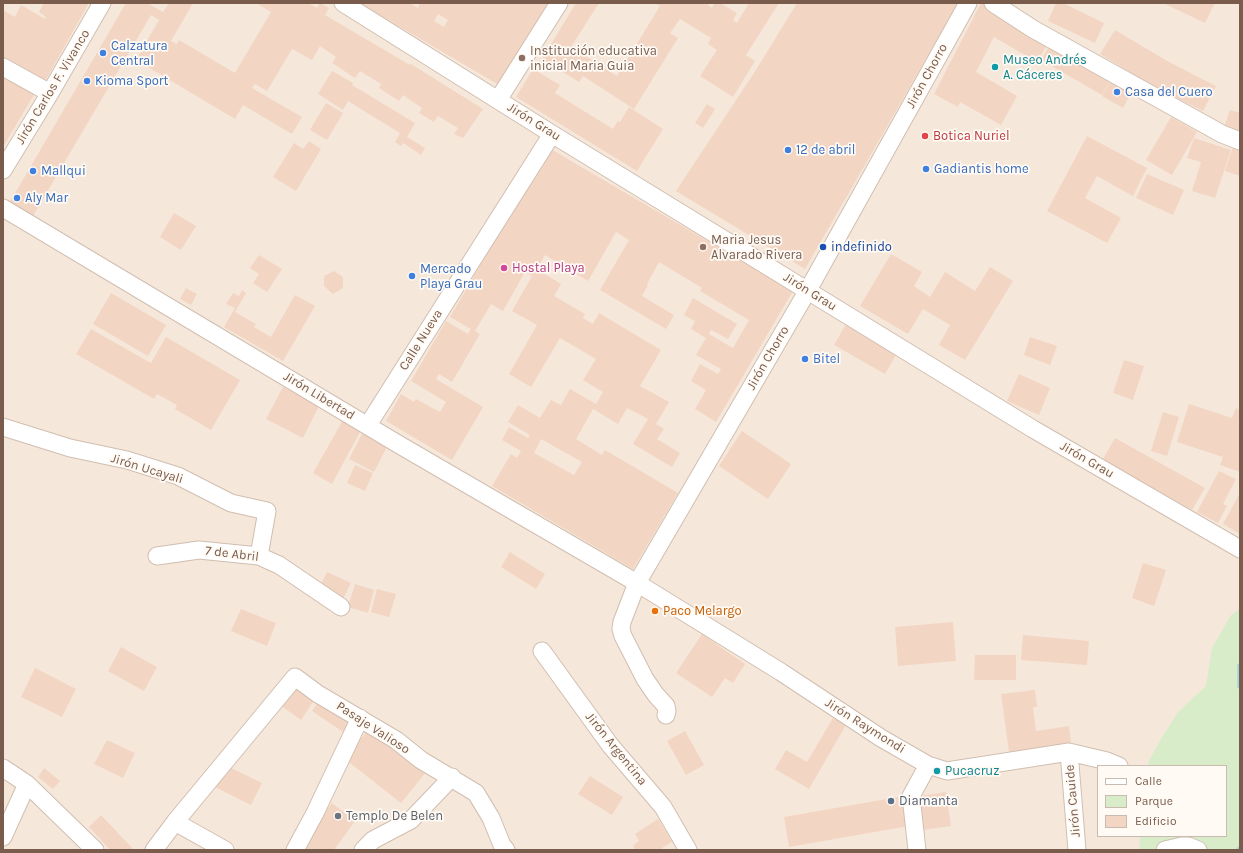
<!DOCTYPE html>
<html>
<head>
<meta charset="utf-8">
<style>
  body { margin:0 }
  #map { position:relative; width:1243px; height:853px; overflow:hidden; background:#fdf6ec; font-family:Karla,sans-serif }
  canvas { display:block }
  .frame { position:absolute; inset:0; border:4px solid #7a5c4d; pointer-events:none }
  .legend { position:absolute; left:1097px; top:765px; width:130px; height:72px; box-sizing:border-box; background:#fffaf3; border:1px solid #cabbb1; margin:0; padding:5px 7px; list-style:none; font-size:12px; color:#7a5c4d }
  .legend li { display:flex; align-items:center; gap:8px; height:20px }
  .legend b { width:20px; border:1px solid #cabbb1 }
</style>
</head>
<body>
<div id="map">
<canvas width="1243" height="853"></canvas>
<div class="frame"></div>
<ul class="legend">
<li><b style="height:5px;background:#fff"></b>Calle</li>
<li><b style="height:11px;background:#d8ecc9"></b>Parque</li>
<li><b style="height:11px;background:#f3d5c3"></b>Edificio</li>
</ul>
</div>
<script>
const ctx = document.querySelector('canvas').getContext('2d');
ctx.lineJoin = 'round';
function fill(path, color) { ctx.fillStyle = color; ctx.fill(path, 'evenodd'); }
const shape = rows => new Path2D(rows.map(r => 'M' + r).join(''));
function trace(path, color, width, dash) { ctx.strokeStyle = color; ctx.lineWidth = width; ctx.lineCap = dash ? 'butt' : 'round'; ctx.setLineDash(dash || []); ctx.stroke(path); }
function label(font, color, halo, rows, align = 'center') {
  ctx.font = font + ' Karla,sans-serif'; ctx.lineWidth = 3.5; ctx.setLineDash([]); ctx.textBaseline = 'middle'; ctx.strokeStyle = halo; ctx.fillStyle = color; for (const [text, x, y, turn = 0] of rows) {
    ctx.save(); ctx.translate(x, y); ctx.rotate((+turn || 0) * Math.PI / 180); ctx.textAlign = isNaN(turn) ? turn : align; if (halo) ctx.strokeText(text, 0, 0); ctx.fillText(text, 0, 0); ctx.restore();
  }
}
fill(shape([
  [3,3,1240,3,1240,850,3,850],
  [1098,766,1226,766,1226,836,1098,836]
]), '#f5e8da');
fill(shape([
  [1240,609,1240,850,1139,850,1140,836,1226,836,1226,766,1148,766,1149,761,1161,739,1178,712,1206,686,1212,648,1231,615]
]), '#d8ecc9');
trace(shape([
  [1240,666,1240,686],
  [1239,850,1240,849]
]), '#a5d3da', 5.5);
fill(shape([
  [44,3,89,3,45,81,3,57,3,10,15,17,21,5,45,19,46,17,39,12],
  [126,3,147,3,163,12,169,3,193,3,171,41,177,44,179,40,235,73,271,12,256,3,308,3,317,8,320,3,329,8,325,15,410,65,411,64,483,109,463,138,454,134,458,128,438,116,434,122,419,113,422,108,403,95,399,101,379,88,381,84,360,71,355,78,332,63,336,57,320,46,312,60,292,49,267,91,255,84,252,88,302,117,292,134,243,105,235,119,136,60,159,20,151,15,33,216,10,202],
  [359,3,410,3,418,8,420,3,552,3,499,85],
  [438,14,448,20,444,27,434,21],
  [576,3,599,3,571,47,617,76,660,6,655,3,706,3,712,8,714,3,720,3,737,13,733,20,737,23,749,3,779,3,746,55,755,61,733,97,700,76,717,50,708,44,711,38,680,19,670,33,678,38,634,109,583,76,579,82,542,59],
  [797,3,958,3,805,269,676,191,756,70],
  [981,3,985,3,1050,40,1037,62,994,37,976,72,1017,96,1001,125,960,102,958,107,934,94],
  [1056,3,1063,3,1104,23,1095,43,1048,21],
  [1163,3,1215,3,1205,23],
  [1115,30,1169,62,1216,86,1203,111,1155,87,1100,54],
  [1052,41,1113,76,1102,95,1041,60],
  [533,69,560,85,555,93,613,129,618,121,620,122,629,107,663,129,637,171,516,97],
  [332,71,353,83,352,85,415,123,407,137,425,148,421,155,403,143,401,146,395,142,400,133,348,101,343,110,318,94],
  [3,73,35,93,3,147],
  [1113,77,1133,89,1123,108,1102,96],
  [326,103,343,113,327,140,310,130],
  [707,104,715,109,703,128,695,123],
  [1230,110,1240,113,1240,132,1224,127],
  [1171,117,1197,132,1172,175,1146,160],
  [1087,136,1147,168,1133,196,1097,176,1085,198,1121,218,1107,243,1047,211],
  [1194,138,1231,150,1215,198,1192,191,1201,162,1187,158],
  [309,141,321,149,296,191,273,177,294,143,303,149],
  [1233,147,1240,149,1240,176,1225,171],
  [549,148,793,291,716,422,695,409,706,390,691,381,700,364,718,374,721,369,696,355,706,338,691,329,695,321,684,315,693,298,737,324,728,339,711,330,709,334,733,348,749,320,700,291,702,288,659,262,647,284,648,285,642,296,674,315,666,329,600,290,629,240,616,232,588,281,545,255,537,269,561,284,554,296,585,314,583,318,593,324,599,313,661,350,640,386,669,402,656,424,664,429,657,439,680,453,672,467,633,444,648,419,627,408,618,424,593,409,576,439,602,455,605,450,678,493,633,569,492,486,511,454,517,458,521,451,502,440,509,427,528,438,530,435,508,422,518,405,540,418,551,400,561,405,570,389,596,404,603,392,583,380,596,359,560,338,531,387,509,374,537,325,512,311,532,276,525,272,503,311,491,304,475,331,480,334,452,382,439,374,436,379,483,407,452,460,386,421,401,394,414,402,416,399,440,412,446,402,411,381,446,321,468,334,471,329,450,317],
  [541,439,582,462,574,475,534,453],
  [1147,174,1184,190,1173,215,1136,198],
  [174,213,196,226,181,250,160,237],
  [891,254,922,272,914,286,930,297,945,272,975,291,990,267,1013,281,965,360,939,345,950,325,923,309,908,334,860,306],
  [259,255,282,269,267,292,253,283,259,274,250,268],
  [334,271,343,277,343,288,333,294,324,286,324,276],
  [186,288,197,294,191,305,180,299],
  [242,290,246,293,235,312,256,324,254,327,271,337,295,295,315,306,283,361,224,327,235,308,226,304,233,293,239,296],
  [111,293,166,325,148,356,93,324],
  [846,324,897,353,885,374,834,345],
  [91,329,151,363,166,337,240,380,211,430,175,409,177,405,157,394,154,399,76,354],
  [1030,337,1057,346,1050,365,1024,355],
  [1124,360,1144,366,1133,400,1113,393],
  [1019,374,1050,388,1039,415,1007,401],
  [283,387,319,406,303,438,266,419],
  [1189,404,1232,418,1236,408,1240,410,1240,472,1220,465,1223,457,1177,442],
  [1163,412,1179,417,1167,456,1151,451],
  [343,420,361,430,332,484,313,473],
  [742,431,791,464,768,499,719,466],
  [363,432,388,445,374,472,349,459],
  [1115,438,1205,488,1192,510,1103,459],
  [355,465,373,473,365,491,347,483],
  [1219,471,1236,479,1223,504,1227,506,1218,523,1197,512],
  [1240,493,1240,534,1223,524],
  [510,552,545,574,536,589,501,567],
  [1143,563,1166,570,1154,606,1132,598],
  [327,572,351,583,343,599,319,588],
  [355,584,374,590,368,613,348,607],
  [377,589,396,594,389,617,371,612],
  [241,609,276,623,267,646,231,631],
  [953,622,956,661,898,666,895,627],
  [702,634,745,664,733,683,725,678,712,697,676,673],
  [1023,635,1089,641,1087,665,1021,660],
  [121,647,157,667,144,691,108,671],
  [975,655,1016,655,1016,680,974,680],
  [35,668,76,689,62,717,21,697],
  [295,682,317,696,301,720,280,705],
  [1035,690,1037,707,1033,707,1036,731,1069,726,1071,743,1009,752,1001,694],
  [321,698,355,721,346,734,312,711],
  [833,718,846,725,809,789,775,769,786,750,807,762],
  [371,726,427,771,401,803,345,759],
  [685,731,704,765,686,775,667,741],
  [107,740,135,753,123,778,94,764],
  [229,767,262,783,251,805,215,787],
  [44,768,60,781,53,789,38,777],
  [590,776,623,797,612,815,578,794],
  [946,792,951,826,923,830,918,796],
  [904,796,909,826,789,847,784,817],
  [332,803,355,821,334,850,297,850],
  [101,815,134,850,110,850,89,827],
  [658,819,672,842,662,848,663,850,635,850,633,846,639,841,635,834]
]), '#f3d5c3');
const minor = shape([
  [343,3,552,134,1033,429,1240,549],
  [993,3,1033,29,1222,134,1240,141],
  [3,67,50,93],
  [498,100,559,3],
  [3,170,50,93,102,3],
  [3,208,398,444,637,583,781,672,881,738,928,765,947,771,1069,752,1107,761,1119,766],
  [368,425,552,134],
  [3,427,70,448,127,460,178,476,231,503,267,511,259,556],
  [157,556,199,550,259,556,279,565,341,607],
  [542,651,610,745,663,807,688,850],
  [666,715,667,711,666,706,656,695,645,679,623,636,621,629,622,622,637,583,808,290,968,3],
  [1069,752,1077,850],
  [3,768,27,784,95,850],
  [175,822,225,850],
  [3,837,27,784],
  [154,850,175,822,295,677,318,694,396,740,421,760,476,793,491,818,502,845,506,850],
  [295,850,315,813,360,718],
  [363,850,373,840,411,820,452,777],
  [917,850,911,796,928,765],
  [1165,850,1182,846,1188,846,1198,850]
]);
trace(minor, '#d1beb0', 19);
trace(minor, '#fff', 17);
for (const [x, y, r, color] of [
  [103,53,4,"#3f7fe0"],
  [522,58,4,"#8d6e63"],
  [995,67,4,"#0f9aa8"],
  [87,81,4,"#3f7fe0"],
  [1117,92,4,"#3f7fe0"],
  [925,136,4,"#e0444e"],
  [788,150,4,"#3f7fe0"],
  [926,169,4,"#3f7fe0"],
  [33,171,4,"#3f7fe0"],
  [17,198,4,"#3f7fe0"],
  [703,247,4,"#8d6e63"],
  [823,247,4,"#1a4fb4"],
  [504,268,4,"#d1479c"],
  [412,276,4,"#3f7fe0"],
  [805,359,4,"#3f7fe0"],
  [655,611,4,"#e8710a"],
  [937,771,4,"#0f9aa8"],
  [891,801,4,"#5c6f8a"],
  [338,816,4,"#6b7280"]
]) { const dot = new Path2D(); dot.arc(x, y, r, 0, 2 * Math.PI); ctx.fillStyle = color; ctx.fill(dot); trace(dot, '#fffaf3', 1.5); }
label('13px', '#366cbe', '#fffaf3', [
  ["Calzatura",111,46],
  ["Central",111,61],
  ["Kioma Sport",95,81],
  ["Casa del Cuero",1125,92],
  ["12 de abril",796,150],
  ["Gadiantis home",934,169],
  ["Mallqui",41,171],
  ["Aly Mar",25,198],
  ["Mercado",420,269],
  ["Playa Grau",420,284],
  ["Bitel",813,359]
], 'left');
label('13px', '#785e54', '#fffaf3', [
  ["Institución educativa",530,51],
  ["inicial Maria Guia",530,66],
  ["Maria Jesus",711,240],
  ["Alvarado Rivera",711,255]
], 'left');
label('13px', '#0d838f', '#fffaf3', [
  ["Museo Andrés",1003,60],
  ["A. Cáceres",1003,75],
  ["Pucacruz",945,771]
], 'left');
label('13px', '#7a5c4d', '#fffaf3', [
  ["Jirón Chorro",927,76,-61],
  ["Jirón Carlos F. Vivanco",53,87,-59],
  ["Jirón Grau",534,122,32],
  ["Jirón Grau",810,292,32],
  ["Calle Nueva",421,340,-58],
  ["Jirón Chorro",768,358,-60],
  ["Jirón Libertad",319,396,31],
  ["Jirón Grau",1087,460,30],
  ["Jirón Ucayali",147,469,17],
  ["7 de Abril",232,554,7],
  ["Jirón Raymondi",865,726,32],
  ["Pasaje Valioso",373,728,33],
  ["Jirón Argentina",616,749,51],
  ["Jirón Cauide",1073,801,-95]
]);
label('13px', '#be3a42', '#fffaf3', [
  ["Botica Nuriel",933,136]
], 'left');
label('13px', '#164399', '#fffaf3', [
  ["indefinido",831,247]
], 'left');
label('13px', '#b23c85', '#fffaf3', [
  ["Hostal Playa",512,268]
], 'left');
label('13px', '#c56008', '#fffaf3', [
  ["Paco Melargo",663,611]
], 'left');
label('13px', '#4e5e75', '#fffaf3', [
  ["Diamanta",899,801]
], 'left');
label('13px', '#5b616d', '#fffaf3', [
  ["Templo De Belen",346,816]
], 'left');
</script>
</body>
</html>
